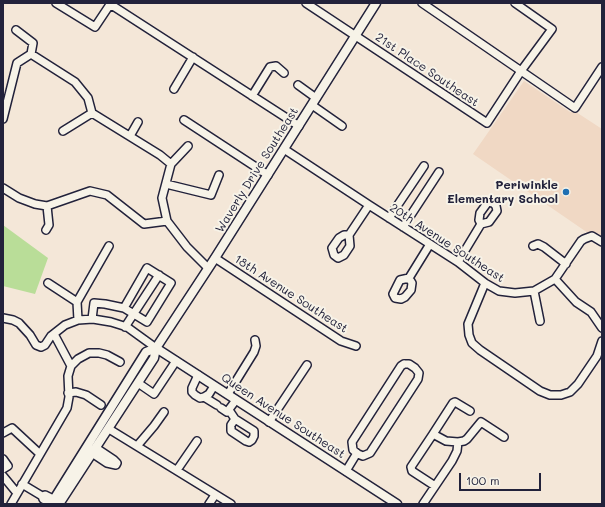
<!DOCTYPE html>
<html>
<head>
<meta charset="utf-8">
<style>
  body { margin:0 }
  #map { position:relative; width:605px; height:507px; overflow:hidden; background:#f4e7d8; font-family:Mali,sans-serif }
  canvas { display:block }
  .frame { position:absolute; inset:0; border:4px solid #22223b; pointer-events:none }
  .scale { position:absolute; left:459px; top:473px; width:82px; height:18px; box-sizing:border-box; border:2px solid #22223b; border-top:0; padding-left:5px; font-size:12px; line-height:14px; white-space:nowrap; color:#22223b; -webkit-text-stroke:3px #f7f3e8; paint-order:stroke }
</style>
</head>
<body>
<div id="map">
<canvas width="605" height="507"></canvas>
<div class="frame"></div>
<div class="scale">100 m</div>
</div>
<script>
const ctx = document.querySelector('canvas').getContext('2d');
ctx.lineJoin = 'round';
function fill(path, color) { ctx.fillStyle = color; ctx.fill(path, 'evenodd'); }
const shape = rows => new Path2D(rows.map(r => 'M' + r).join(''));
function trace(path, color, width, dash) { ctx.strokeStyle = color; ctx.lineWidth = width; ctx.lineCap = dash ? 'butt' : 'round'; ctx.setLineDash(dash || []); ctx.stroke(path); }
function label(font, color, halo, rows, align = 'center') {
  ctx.font = font + ' Mali,sans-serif'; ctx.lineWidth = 4; ctx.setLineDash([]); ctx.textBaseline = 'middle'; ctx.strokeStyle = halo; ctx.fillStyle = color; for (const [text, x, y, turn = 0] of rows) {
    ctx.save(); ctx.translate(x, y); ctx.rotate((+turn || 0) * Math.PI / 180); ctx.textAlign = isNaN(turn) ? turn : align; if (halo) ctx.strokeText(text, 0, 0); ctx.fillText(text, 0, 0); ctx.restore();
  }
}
fill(shape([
  [524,81,570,112,576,112,602,129,602,236,594,232,588,233,473,154]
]), '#f0d8c4');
fill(shape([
  [3,225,48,258,35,294,3,286]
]), '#b9dd98');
const minor = shape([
  [56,3,95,27,111,3],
  [306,3,487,123,521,71,552,29,515,3],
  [422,3,575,108,602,67],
  [110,4,299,126],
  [16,30,33,43,31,54],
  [298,85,316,98],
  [174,89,193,57],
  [252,96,270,67,276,66,284,73],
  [312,105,342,126],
  [3,119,17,63,31,54,75,82,88,98,92,113,160,155,171,164,162,198,167,221,187,247,208,268],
  [184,120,268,175],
  [63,131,92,113],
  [130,136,138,122],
  [284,149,369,205,458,262,485,283,499,291,515,293,534,291,555,279,581,241,584,239,592,236,602,242],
  [171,164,188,146],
  [166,184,211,195,219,175],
  [3,188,19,198,35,204,47,206,90,191,107,195,144,224,167,221],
  [389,218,424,166],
  [403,227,439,172],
  [46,230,49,225,47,206],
  [349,235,344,235,339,238,332,248,334,255,338,258,344,255,350,246,349,235,369,205],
  [533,246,538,244,544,247,566,264],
  [215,258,341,341,356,346],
  [458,262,481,224,489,222,497,211,496,206,493,203,488,202,480,213,479,220,481,224],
  [409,278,400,280,393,294,395,298,401,299,405,297,411,290,412,283,409,278,430,244],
  [555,279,576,302,591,312,602,328],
  [48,283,77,302],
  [485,283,468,324,469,335,472,343,480,350,540,391,550,395,561,395,570,392,578,384,597,356,602,341],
  [534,291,540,321],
  [3,318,13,320,19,323,30,335,36,345,41,347,45,345,51,336,65,325,78,320,93,319,111,322,127,327,156,348],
  [92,319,94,303,105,304,124,308,147,322,171,283,147,268,124,308],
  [78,320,77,302,109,246],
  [125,327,159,275],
  [54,334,71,366],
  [404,364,409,364,415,368,419,373,418,379,370,453,363,456,358,454,353,450,352,442,401,366,404,364],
  [198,375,192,388,192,392,195,395,200,398,204,397,209,394,214,386],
  [138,383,154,394,176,361],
  [68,393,76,392,86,395,101,405],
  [228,394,254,352,256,346,255,340],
  [204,397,217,405],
  [221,408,227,412,236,400],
  [229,410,235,419,254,431,254,436,252,440,249,442,246,441,231,431,231,425,235,419],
  [269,422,307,365],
  [109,429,231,504],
  [3,433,12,428,40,454],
  [433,434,453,403,455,402,470,411],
  [137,446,154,426,164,412],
  [92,453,107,463,116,465,117,463,114,460,96,448],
  [3,459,8,466,3,469],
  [177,470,197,441],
  [346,471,357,453],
  [3,476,17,493],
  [22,484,42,496],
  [435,486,412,471,411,467,433,434,446,441,458,442,464,441,467,439,481,422,504,437],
  [51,503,43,499,42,496,45,495,59,502],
  [11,504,67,408,69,397,68,376,71,366,78,359,89,353,99,353,107,355,120,362],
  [209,504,215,495],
  [423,504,452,461,457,451,458,442]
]);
const major = shape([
  [156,348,397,504],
  [51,504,146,352,156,348],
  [59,504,154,358,156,348,215,258,376,3]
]);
trace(minor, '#22223b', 10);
trace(major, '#22223b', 11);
trace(minor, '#f7f3e8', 7);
trace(major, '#f7f3e8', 8);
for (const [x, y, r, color] of [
  [566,192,4,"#1f6fb2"]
]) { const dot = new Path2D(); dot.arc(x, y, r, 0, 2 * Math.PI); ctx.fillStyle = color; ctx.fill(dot); trace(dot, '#f7f3e8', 1.5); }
label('12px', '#22223b', '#f7f3e8', [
  ["21st Place Southeast",427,70,34],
  ["Waverly Drive Southeast",257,170,-58],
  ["20th Avenue Southeast",447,243,33],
  ["18th Avenue Southeast",291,294,33],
  ["Queen Avenue Southeast",283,416,33]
]);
label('bold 12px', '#22223b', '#f7f3e8', [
  ["Periwinkle",558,185],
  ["Elementary School",558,199]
], 'right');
</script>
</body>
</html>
